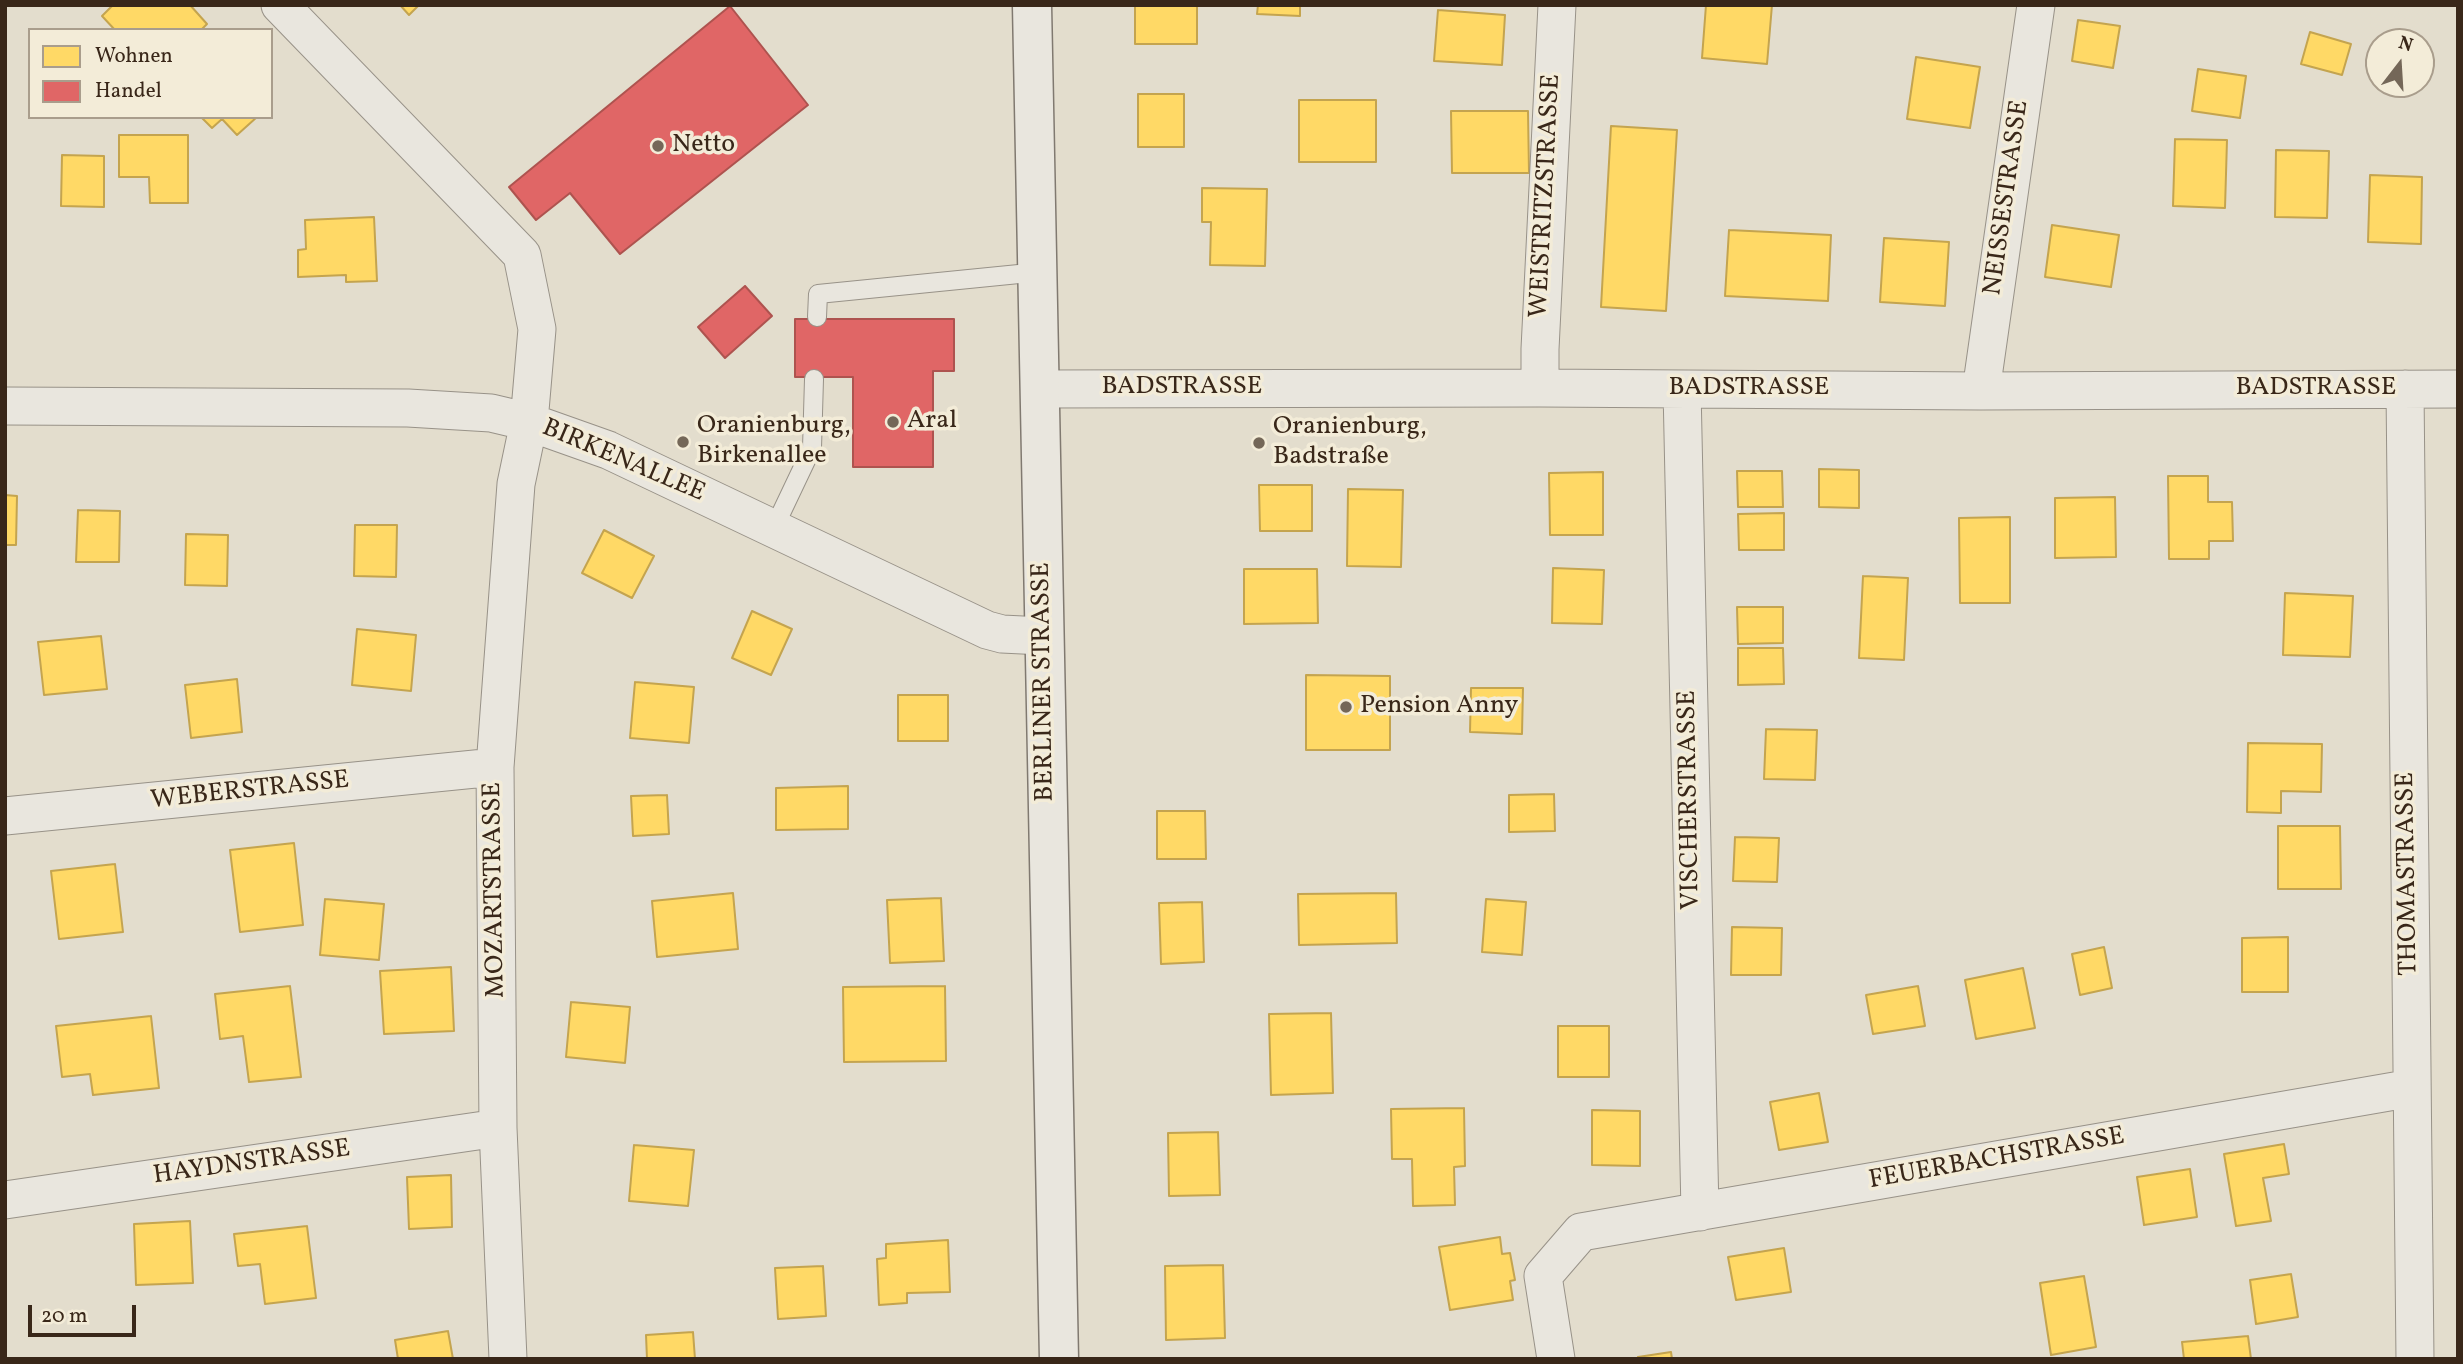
<!DOCTYPE html>
<html>
<head>
<meta charset="utf-8">
<style>
  body { margin:0 }
  #map { position:relative; width:2463px; height:1364px; overflow:hidden; background:#e3ddcd; font-family:Vollkorn,serif }
  canvas { display:block }
  .frame { position:absolute; inset:0; border:7px solid #392719; pointer-events:none }
  .legend { position:absolute; left:28px; top:28px; width:245px; height:91px; box-sizing:border-box; background:#f3ecd8; border:2px solid #a99d8c; margin:0; padding:9px 12px; list-style:none; font-size:21px; color:#392719 }
  .legend li { display:flex; align-items:center; gap:14px; height:35px }
  .legend b { width:35px; border:2px solid #a99d8c }
  .north { position:absolute; left:2365px; top:28px; width:70px; height:70px; box-sizing:border-box; background:#f3ecd8; border:2px solid #a99d8c; border-radius:50%; rotate:17deg; font-size:19px; font-weight:700; line-height:28px; text-align:center; color:#392719 }
  .north::after { content:''; display:block; margin:auto; width:24px; height:32px; background:#746758; clip-path:polygon(50% 0,100% 100%,50% 72%,0 100%) }
  .scale { position:absolute; left:28px; top:1305px; width:108px; height:32px; box-sizing:border-box; border:4px solid #392719; border-top:0; padding-left:9px; font-size:21px; line-height:24px; white-space:nowrap; color:#392719; -webkit-text-stroke:5px #f3ecd8; paint-order:stroke }
</style>
</head>
<body>
<div id="map">
<canvas width="2463" height="1364"></canvas>
<div class="frame"></div>
<ul class="legend">
<li><b style="height:19px;background:#ffd966"></b>Wohnen</li>
<li><b style="height:19px;background:#e06666"></b>Handel</li>
</ul>
<div class="north">N</div>
<div class="scale">20 m</div>
</div>
<script>
const ctx = document.querySelector('canvas').getContext('2d');
ctx.lineJoin = 'round';
function fill(path, color) { ctx.fillStyle = color; ctx.fill(path, 'evenodd'); }
const shape = rows => new Path2D(rows.map(r => 'M' + r).join(''));
function trace(path, color, width, dash) { ctx.strokeStyle = color; ctx.lineWidth = width; ctx.lineCap = dash ? 'butt' : 'round'; ctx.setLineDash(dash || []); ctx.stroke(path); }
function label(font, color, halo, rows, align = 'center') {
  ctx.font = font + ' Vollkorn,serif'; ctx.lineWidth = 7; ctx.setLineDash([]); ctx.textBaseline = 'middle'; ctx.strokeStyle = halo; ctx.fillStyle = color; for (const [text, x, y, turn = 0] of rows) {
    ctx.save(); ctx.translate(x, y); ctx.rotate((+turn || 0) * Math.PI / 180); ctx.textAlign = isNaN(turn) ? turn : align; if (halo) ctx.strokeText(text, 0, 0); ctx.fillText(text, 0, 0); ctx.restore();
  }
}
const homes = shape([
  [113,5,190,5,207,24,201,30,115,30,102,16,113,5],
  [400,5,419,5,409,15,400,5],
  [1135,5,1197,5,1197,44,1135,44,1135,5],
  [1258,5,1300,5,1300,16,1257,14,1258,5],
  [1706,5,1772,5,1767,64,1702,58,1706,5],
  [1438,10,1505,15,1502,65,1434,61,1438,10],
  [2078,20,2120,26,2113,68,2072,61,2078,20],
  [2310,32,2351,44,2342,75,2301,64,2310,32],
  [1916,57,1980,67,1970,128,1907,119,1916,57],
  [2198,69,2246,76,2240,118,2192,111,2198,69],
  [1138,94,1184,94,1184,147,1138,147,1138,94],
  [1299,100,1376,100,1376,162,1299,162,1299,100],
  [1451,111,1528,111,1529,173,1452,173,1451,111],
  [201,117,257,117,237,135,222,119,212,128,201,117],
  [1611,126,1677,130,1666,311,1601,307,1611,126],
  [119,135,188,135,188,203,150,203,149,177,119,177,119,135],
  [2175,139,2227,140,2225,208,2173,206,2175,139],
  [2276,150,2329,151,2327,218,2275,217,2276,150],
  [62,155,104,156,104,207,61,206,62,155],
  [2370,175,2422,177,2421,244,2368,242,2370,175],
  [1202,188,1267,189,1265,266,1210,265,1211,222,1202,222,1202,188],
  [374,217,377,281,346,282,346,275,298,277,298,250,306,249,305,220,374,217],
  [2052,225,2119,235,2111,287,2045,277,2052,225],
  [1729,230,1831,235,1828,301,1725,296,1729,230],
  [1884,238,1949,242,1945,306,1880,302,1884,238],
  [1819,469,1859,470,1859,508,1819,507,1819,469],
  [1737,471,1782,471,1783,507,1738,507,1737,471],
  [1603,472,1603,535,1550,535,1549,473,1603,472],
  [2168,476,2208,476,2208,502,2232,502,2233,541,2209,541,2209,559,2169,559,2168,476],
  [1259,485,1312,485,1312,531,1260,531,1259,485],
  [1348,489,1403,490,1401,567,1347,566,1348,489],
  [5,495,17,496,16,545,5,545,5,495],
  [2115,497,2116,557,2055,558,2055,498,2115,497],
  [78,510,120,511,119,562,76,562,78,510],
  [1784,513,1784,550,1739,550,1738,514,1784,513],
  [2010,517,2010,603,1960,603,1959,518,2010,517],
  [355,525,397,525,396,577,354,576,355,525],
  [604,530,654,556,632,598,582,573,604,530],
  [186,534,228,535,227,586,185,585,186,534],
  [1553,568,1604,570,1602,624,1552,623,1553,568],
  [1244,569,1317,569,1318,623,1244,624,1244,569],
  [1863,576,1908,578,1904,660,1859,658,1863,576],
  [2285,593,2353,596,2350,657,2283,655,2285,593],
  [1737,607,1783,607,1783,643,1738,644,1737,607],
  [752,611,792,629,771,675,732,658,752,611],
  [357,629,416,635,411,691,352,685,357,629],
  [101,636,107,689,44,695,38,642,101,636],
  [1738,648,1783,648,1784,684,1738,685,1738,648],
  [1306,675,1390,676,1390,750,1306,750,1306,675],
  [237,679,242,732,191,738,185,685,237,679],
  [635,682,694,687,689,743,630,738,635,682],
  [1471,688,1523,688,1522,734,1470,732,1471,688],
  [898,695,948,695,948,741,898,741,898,695],
  [1766,729,1817,730,1815,780,1764,779,1766,729],
  [2248,743,2322,744,2321,792,2281,791,2281,813,2247,812,2248,743],
  [848,786,848,829,776,830,776,788,848,786],
  [1554,794,1555,831,1509,832,1509,795,1554,794],
  [667,795,669,834,633,836,631,796,667,795],
  [1157,811,1205,811,1206,859,1157,859,1157,811],
  [2278,826,2340,826,2341,889,2278,889,2278,826],
  [1735,837,1779,838,1777,882,1733,881,1735,837],
  [294,843,303,925,240,932,230,850,294,843],
  [115,864,123,932,59,939,51,871,115,864],
  [733,893,738,949,657,957,652,901,733,893],
  [1396,893,1397,943,1299,945,1298,894,1396,893],
  [941,898,944,961,890,963,887,900,941,898],
  [325,899,384,904,379,960,320,955,325,899],
  [1486,899,1526,902,1522,955,1482,952,1486,899],
  [1202,902,1204,962,1161,964,1159,903,1202,902],
  [1732,927,1782,928,1781,975,1731,975,1732,927],
  [2288,937,2288,992,2242,992,2242,938,2288,937],
  [2104,947,2112,988,2080,995,2072,954,2104,947],
  [451,967,454,1031,384,1034,380,971,451,967],
  [2023,968,2035,1028,1976,1039,1965,980,2023,968],
  [290,986,301,1077,249,1082,243,1036,220,1039,215,994,290,986],
  [945,986,946,1061,844,1062,843,987,945,986],
  [1918,986,1925,1026,1873,1034,1866,995,1918,986],
  [571,1002,630,1007,625,1063,566,1057,571,1002],
  [1331,1013,1333,1093,1271,1095,1269,1014,1331,1013],
  [151,1016,159,1088,93,1095,90,1074,62,1077,56,1026,151,1016],
  [1558,1026,1609,1026,1609,1077,1558,1077,1558,1026],
  [1819,1093,1828,1142,1779,1150,1770,1102,1819,1093],
  [1464,1108,1465,1166,1454,1167,1455,1205,1413,1206,1412,1159,1392,1159,1391,1109,1464,1108],
  [1592,1110,1640,1111,1640,1166,1592,1165,1592,1110],
  [1218,1132,1220,1195,1169,1196,1168,1133,1218,1132],
  [2284,1144,2289,1174,2263,1178,2271,1221,2236,1226,2224,1154,2284,1144],
  [634,1145,694,1150,688,1206,629,1201,634,1145],
  [2190,1169,2197,1217,2144,1225,2137,1177,2190,1169],
  [451,1175,452,1227,409,1229,407,1177,451,1175],
  [190,1221,193,1283,136,1285,134,1224,190,1221],
  [307,1226,316,1298,265,1304,260,1264,238,1266,234,1234,307,1226],
  [1500,1237,1502,1254,1510,1253,1515,1280,1510,1281,1513,1300,1450,1310,1439,1247,1500,1237],
  [948,1240,950,1292,907,1293,907,1303,879,1305,877,1259,886,1258,886,1244,948,1240],
  [1784,1248,1791,1292,1736,1300,1728,1257,1784,1248],
  [1223,1265,1225,1338,1166,1340,1165,1266,1223,1265],
  [823,1266,826,1316,778,1319,775,1268,823,1266],
  [2291,1274,2298,1317,2256,1324,2250,1280,2291,1274],
  [2084,1276,2096,1347,2051,1355,2040,1283,2084,1276],
  [448,1331,453,1359,398,1359,395,1340,448,1331],
  [693,1332,695,1359,647,1359,646,1335,693,1332],
  [2248,1336,2251,1359,2184,1359,2182,1342,2248,1336],
  [1671,1352,1672,1359,1639,1359,1638,1357,1671,1352]
]);
fill(homes, '#ffd966');
trace(homes, '#c4a44f', 2);
const shops = shape([
  [730,6,808,105,620,254,570,193,536,220,509,187,730,6],
  [745,286,772,316,725,358,698,327,745,286],
  [795,319,954,319,954,371,933,371,933,467,853,467,853,377,795,377,795,319]
]);
fill(shops, '#e06666');
trace(shops, '#ae534f', 2);
const service = shape([
  [817,317,818,294,1039,272],
  [774,528,812,448,814,379]
]);
const minor = shape([
  [280,5,522,255,537,329,529,422,516,484,495,767,498,1128,508,1359],
  [1540,388,1540,349,1557,5],
  [1040,389,1540,388,1981,391,2458,389],
  [1682,389,1700,1212],
  [2405,389,2415,1359],
  [1981,391,2036,5],
  [5,406,408,408,491,413,529,422,608,450,987,630,1002,634,1043,636],
  [5,816,495,767],
  [5,1200,498,1128],
  [1556,1359,1543,1276,1581,1232,2412,1088]
]);
const secondary = shape([
  [1032,5,1059,1359]
]);
trace(service, '#989288', 20);
trace(minor, '#989288', 39);
trace(secondary, '#807970', 41);
trace(service, '#e9e6de', 18);
trace(minor, '#e9e6de', 37);
trace(secondary, '#e9e6de', 38);
for (const [x, y, r, color] of [
  [658,146,7,"#746758"],
  [893,422,7,"#746758"],
  [683,442,7,"#746758"],
  [1259,443,7,"#746758"],
  [1346,707,7,"#746758"]
]) { const dot = new Path2D(); dot.arc(x, y, r, 0, 2 * Math.PI); ctx.fillStyle = color; ctx.fill(dot); trace(dot, '#f3ecd8', 2.5); }
label('26px', '#392719', '#f3ecd8', [
  ["Netto",672,146],
  ["Aral",907,422],
  ["Oranienburg,",697,427],
  ["Birkenallee",697,457],
  ["Oranienburg,",1273,428],
  ["Badstraße",1273,458],
  ["Pension Anny",1360,707]
], 'left');
label('26px', '#392719', '#f3ecd8', [
  ["WEISTRITZSTRASSE",1547,196,-87],
  ["NEISSESTRASSE",2008,198,-82],
  ["BADSTRASSE",1182,388],
  ["BADSTRASSE",1749,389],
  ["BADSTRASSE",2316,389],
  ["BIRKENALLEE",623,462,23],
  ["BERLINER STRASSE",1045,682,-91],
  ["WEBERSTRASSE",250,792,-6],
  ["VISCHERSTRASSE",1691,800,-91],
  ["THOMASTRASSE",2409,874,-91],
  ["MOZARTSTRASSE",496,890,-91],
  ["FEUERBACHSTRASSE",1997,1160,-10],
  ["HAYDNSTRASSE",252,1164,-8]
]);
</script>
</body>
</html>
